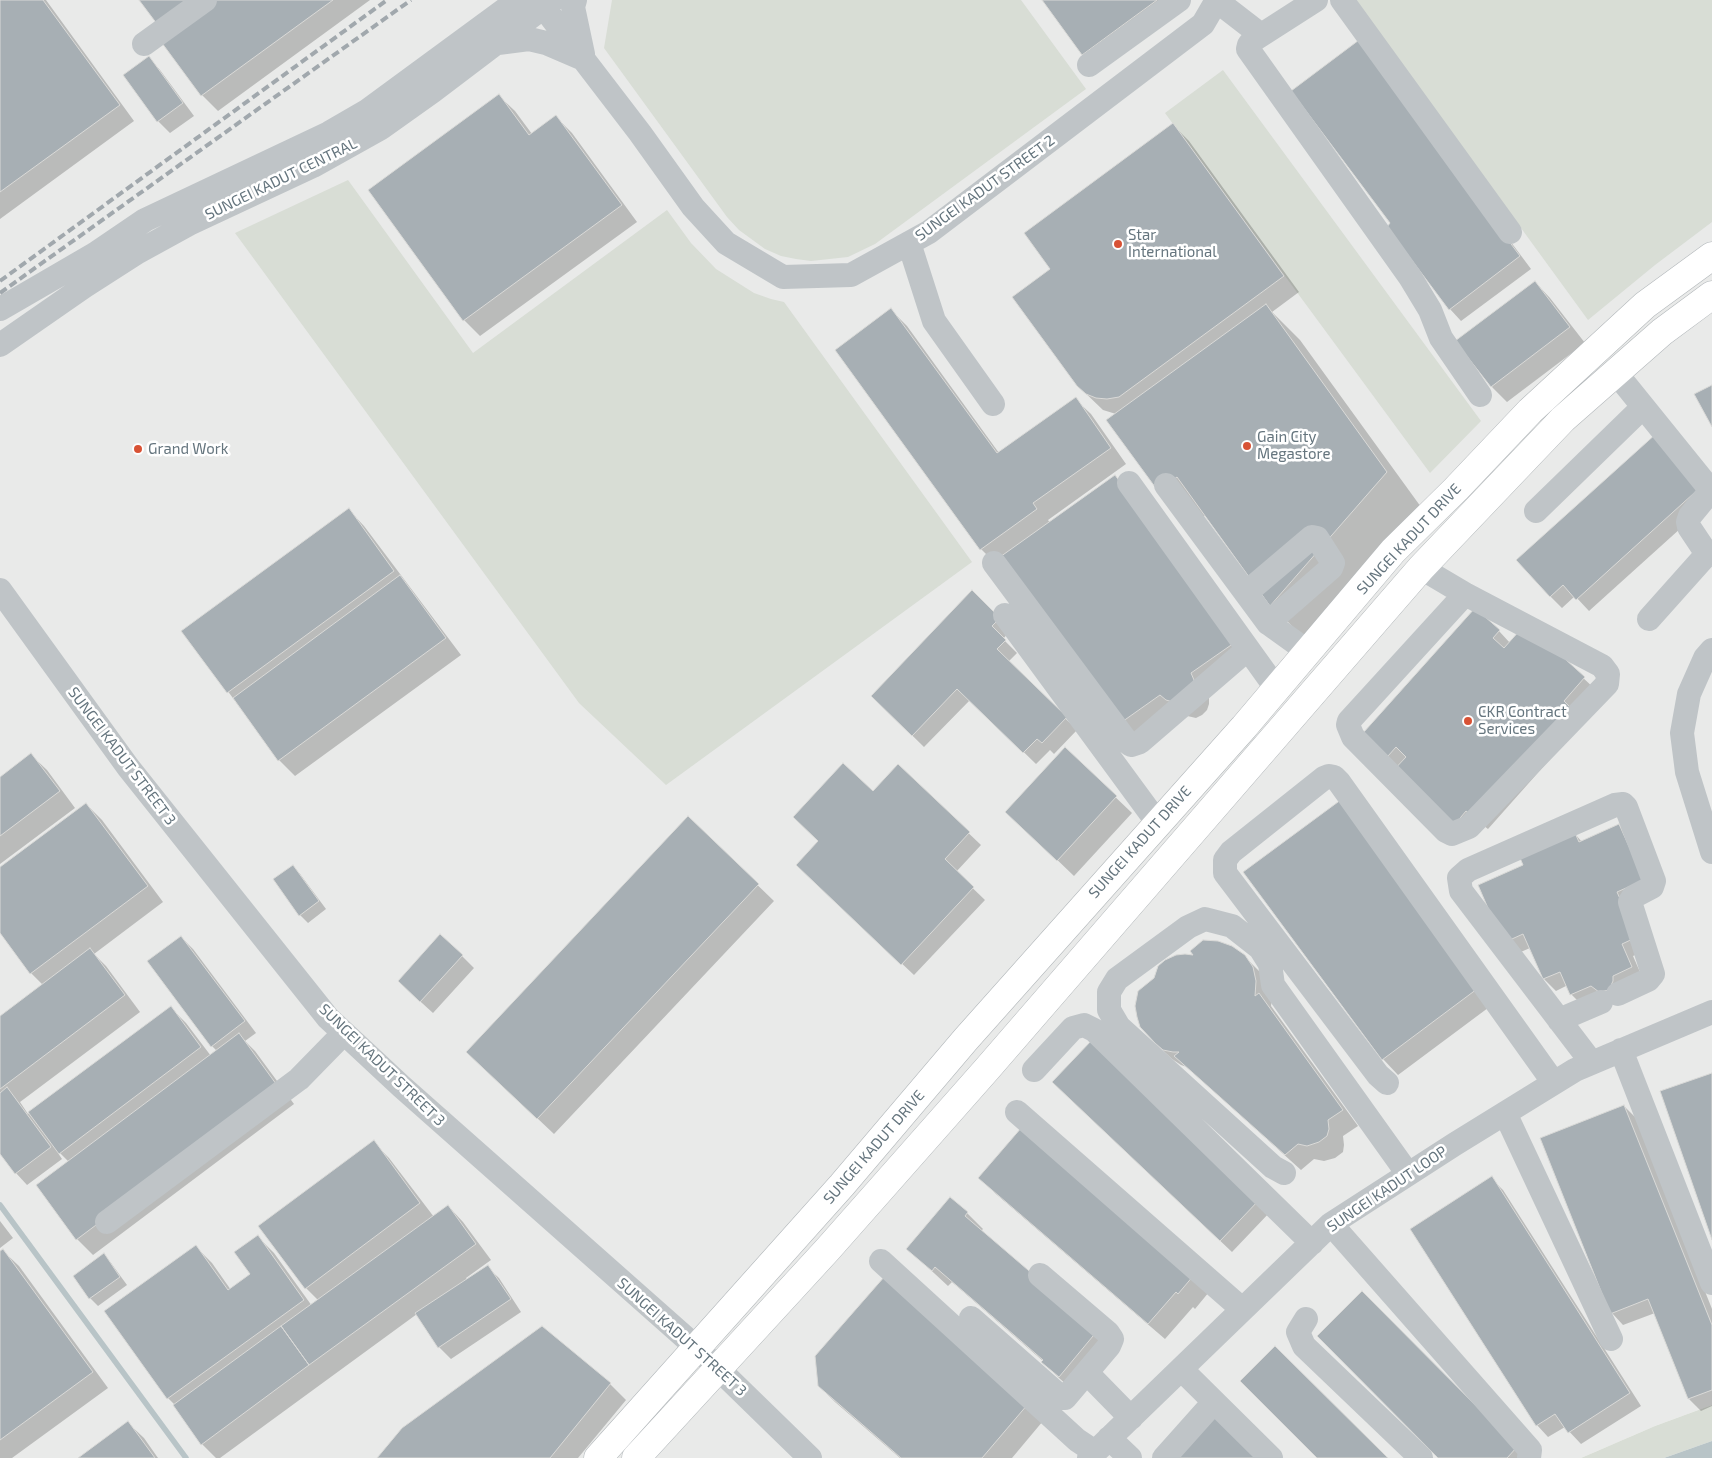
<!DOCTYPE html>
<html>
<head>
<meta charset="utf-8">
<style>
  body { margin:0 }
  canvas { display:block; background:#f8f8f5 }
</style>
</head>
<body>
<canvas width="1712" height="1458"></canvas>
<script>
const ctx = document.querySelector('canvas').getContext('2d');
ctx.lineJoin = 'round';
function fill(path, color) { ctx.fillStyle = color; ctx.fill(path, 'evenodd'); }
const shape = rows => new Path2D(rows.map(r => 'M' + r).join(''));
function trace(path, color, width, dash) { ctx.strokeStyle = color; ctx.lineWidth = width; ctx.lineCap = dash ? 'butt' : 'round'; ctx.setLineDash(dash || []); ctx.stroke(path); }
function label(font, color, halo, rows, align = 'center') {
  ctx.font = font + ' "Exo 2",sans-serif'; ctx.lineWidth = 5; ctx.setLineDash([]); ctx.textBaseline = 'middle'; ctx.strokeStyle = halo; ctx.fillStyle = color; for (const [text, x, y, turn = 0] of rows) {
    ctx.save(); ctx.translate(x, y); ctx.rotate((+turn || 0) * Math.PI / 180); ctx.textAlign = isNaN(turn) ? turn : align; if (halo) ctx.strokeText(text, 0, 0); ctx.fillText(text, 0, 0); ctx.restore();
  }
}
fill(shape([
  [0,0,1712,0,1712,1405,1655,1426,1581,1458,0,1458]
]), '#e9eae9');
fill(shape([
  [612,0,1021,0,1086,89,875,244,848,257,811,261,796,259,781,256,765,249,739,230,727,217,604,48],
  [1355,0,1712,0,1712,222,1655,265,1588,320],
  [1223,70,1481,421,1430,473,1165,113],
  [348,180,473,353,667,210,691,243,716,269,754,293,771,299,784,302,972,562,666,785,579,703,235,233],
  [1712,1405,1712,1441,1664,1458,1581,1458,1655,1426]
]), '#d8ddd5');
fill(shape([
  [1712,1441,1712,1458,1664,1458]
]), '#b8c4c7');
fill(shape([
  [0,0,46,0,134,121,0,219],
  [140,0,370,0,218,111,202,95,161,39,168,34],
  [1044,0,1173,0,1099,70,1083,54],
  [1370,53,1531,269,1461,321,1450,309,1392,224],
  [149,58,160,70,194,116,170,133,158,121,125,76],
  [499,96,515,111,532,134,556,117,572,133,637,222,480,336,464,320,369,190],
  [1173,125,1189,141,1299,292,1272,312,1300,340,1421,507,1305,639,1271,605,1206,515,1193,524,1116,414,1103,410,1078,386,1052,270],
  [1535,282,1550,298,1585,343,1507,402,1492,387],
  [891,310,907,326,999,453,1075,399,1091,414,1126,464,1048,520,1050,523,1114,477,1249,659,1209,697,1209,704,1207,710,1202,715,1196,718,1183,715,1136,739,997,565,981,549],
  [1658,434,1712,500,1589,611,1575,596,1562,608,1550,596],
  [349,510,364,526,461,655,295,776,279,760,183,631],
  [972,592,1011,630,1003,639,1017,653,1008,662,1077,730,1054,754,1050,750,1036,764,970,700,924,747,872,696],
  [1499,631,1510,643,1534,632,1596,690,1583,722,1488,829,1479,822,1467,834,1376,745],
  [1065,749,1132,813,1074,876,1023,827],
  [31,755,47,770,75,808,0,864,0,778],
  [898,766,981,845,956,872,985,900,914,975,810,877,873,793],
  [86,804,102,820,163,902,94,954,106,966,140,1012,20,1102,28,1114,170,1007,186,1023,211,1056,217,1051,212,1046,181,937,193,949,256,1033,245,1041,255,1051,294,1104,93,1255,77,1239,69,1162,59,1152,58,1153,62,1159,27,1185,16,1173,0,1152,0,1017,43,985,31,973,0,931,0,869],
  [688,818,774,901,554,1134,483,1067],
  [1619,826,1631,838,1628,904,1648,949,1633,956,1643,979,1583,1006,1571,994,1568,985,1556,991,1544,979,1530,948,1516,954,1504,943,1525,865,1575,834,1582,842],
  [293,866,300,874,326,909,308,923,300,915,275,879],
  [1244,873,1496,1002,1398,1075,1383,1059],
  [462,956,474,968,433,1013,411,993],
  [1244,956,1260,972,1272,998,1271,1006,1358,1126,1343,1136,1344,1145,1343,1152,1335,1158,1324,1161,1314,1159,1301,1170,1187,1067,1181,1065,1172,1059,1155,1043],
  [1065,1094,1271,1211,1232,1252],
  [1624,1106,1636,1118,1712,1309,1712,1406,1701,1411,1689,1399,1655,1313,1623,1325,1612,1313],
  [1022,1129,1209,1292,1195,1309,1193,1307,1165,1339,996,1194,980,1178],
  [373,1142,389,1158,434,1217,448,1206,463,1222,491,1260,466,1278,467,1280,487,1267,499,1278,521,1312,451,1359,439,1347,417,1314,220,1458,216,1458,202,1444,175,1405,168,1398,196,1247,212,1263,231,1290,252,1275,258,1237,274,1253,312,1306,319,1301,306,1288,260,1227],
  [1491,1178,1503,1190,1641,1406,1581,1444,1565,1427,1548,1437,1537,1425],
  [967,1213,983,1229,981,1231,1113,1347,1075,1392,1059,1378,1043,1361,952,1282,948,1286,908,1249],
  [0,1221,13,1238,0,1248],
  [3,1251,19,1266,108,1388,12,1458,0,1458,0,1253],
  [104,1255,111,1263,127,1285,98,1306,90,1298,74,1276],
  [1362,1292,1526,1458,1440,1458],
  [610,1384,626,1400,578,1458,379,1458],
  [819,1386,1028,1405,1043,1421,1012,1458,900,1458,835,1402],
  [128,1423,144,1438,158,1458,80,1458]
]), '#0003');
trace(shape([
  [0,1205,186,1458]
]), '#b8c4c7', 5.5);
const building = shape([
  [0,0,43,0,120,105,0,192,0,0],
  [139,0,189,0,157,24,139,0],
  [212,0,333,0,201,96,159,39,212,0],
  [1042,0,1157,0,1082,55,1042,0],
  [1359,40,1520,256,1449,310,1387,227,1390,223,1291,91,1359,40],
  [149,56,183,103,157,122,123,75,149,56],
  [499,94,529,135,556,115,622,205,463,321,368,190,499,94],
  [1173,123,1284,276,1119,397,1107,399,1096,398,1086,394,1077,386,1012,297,1050,269,1024,233,1173,123],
  [1535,281,1570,327,1491,387,1455,341,1535,281],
  [1266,304,1387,472,1270,606,1177,477,1158,491,1106,420,1266,304],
  [891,308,997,453,1076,397,1111,448,1033,503,1037,509,980,550,835,350,891,308],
  [1712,385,1712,427,1694,394,1712,385],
  [1658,432,1704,484,1576,600,1563,585,1550,597,1516,560,1658,432],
  [1115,475,1234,643,1191,673,1194,680,1194,687,1173,702,1166,700,1160,695,1119,724,1000,557,1115,475],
  [349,508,394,571,227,693,181,631,349,508],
  [400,575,446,638,278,761,233,698,400,575],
  [972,590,1000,618,992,626,1006,640,997,649,1067,717,1042,743,1037,739,1023,753,957,689,912,736,871,696,972,590],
  [1475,608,1500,630,1493,638,1504,648,1521,629,1534,631,1585,677,1564,701,1572,709,1475,818,1466,811,1455,824,1390,774,1406,757,1396,747,1388,756,1363,733,1475,608],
  [1065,747,1117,796,1057,861,1005,812,1065,747],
  [31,753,60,791,0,836,0,777,31,753],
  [843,763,873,791,898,764,970,832,945,859,974,887,901,965,796,865,818,841,793,817,843,763],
  [1342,799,1481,986,1382,1060,1243,872,1342,799],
  [86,803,148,886,30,974,0,933,0,867,86,803],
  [688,816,759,884,537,1119,466,1052,688,816],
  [1619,824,1644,880,1617,892,1637,937,1622,944,1632,967,1613,976,1613,981,1609,990,1599,992,1591,986,1570,995,1560,972,1543,979,1523,934,1503,943,1478,885,1523,865,1520,858,1575,833,1579,842,1619,824],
  [293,865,319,901,299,916,273,879,293,865],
  [440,934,463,955,420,1002,398,981,440,934],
  [181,936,245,1021,211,1047,147,961,181,936],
  [1203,940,1218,941,1232,946,1245,955,1253,967,1256,981,1255,996,1259,993,1343,1110,1328,1120,1329,1129,1327,1136,1319,1142,1307,1146,1298,1144,1285,1155,1174,1056,1179,1052,1173,1052,1163,1050,1155,1043,1140,1027,1137,1017,1135,1006,1138,991,1154,978,1158,966,1165,960,1176,955,1185,954,1193,955,1190,951,1203,940],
  [90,948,125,995,0,1089,0,1016,90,948],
  [171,1006,201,1047,59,1154,28,1112,171,1006],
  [239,1033,279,1088,76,1240,36,1185,239,1033],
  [1092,1040,1260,1199,1220,1241,1052,1082,1092,1040],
  [1712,1073,1712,1240,1660,1091,1712,1073],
  [7,1087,51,1147,15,1174,0,1154,0,1093,7,1087],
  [1624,1105,1712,1325,1712,1390,1688,1399,1648,1299,1610,1314,1540,1138,1624,1105],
  [1022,1127,1194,1275,1178,1294,1176,1292,1148,1324,978,1178,1022,1127],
  [374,1140,420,1203,305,1289,258,1226,374,1140],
  [1492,1176,1630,1393,1568,1433,1555,1414,1536,1426,1410,1229,1492,1176],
  [950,1197,968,1212,965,1216,1098,1330,1059,1377,1041,1362,1043,1360,935,1267,932,1271,906,1249,950,1197],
  [448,1205,476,1244,309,1365,281,1326,448,1205],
  [258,1235,304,1300,167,1399,104,1311,196,1245,228,1290,250,1274,234,1252,258,1235],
  [3,1249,93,1372,0,1440,0,1251,3,1249],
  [104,1253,120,1277,89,1299,73,1276,104,1253],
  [488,1265,511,1299,438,1348,415,1313,488,1265],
  [885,1276,1028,1404,982,1458,901,1458,818,1386,815,1356,885,1276],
  [1362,1291,1517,1447,1507,1458,1438,1458,1317,1336,1362,1291],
  [281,1326,309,1365,201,1445,173,1405,281,1326],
  [542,1326,611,1383,550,1458,377,1458,402,1428,542,1326],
  [1275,1346,1388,1458,1317,1458,1240,1381,1275,1346],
  [1220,1412,1266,1458,1177,1458,1220,1412],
  [128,1421,155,1458,78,1458,128,1421]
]);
fill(building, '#a7afb4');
trace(building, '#dadad8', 1);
const major = shape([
  [598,1458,842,1185,966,1039,1244,727,1393,551,1456,489,1530,411,1645,305,1712,256],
  [636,1458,828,1249,987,1069,1421,568,1563,419,1662,332,1712,295]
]);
trace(major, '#b3b8bb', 29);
trace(shape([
  [538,0,640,133,693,207,726,243,783,277,851,275,929,232,1203,24,1217,0],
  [575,0,573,7,583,54],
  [1316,0,1252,41,1249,45,1248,49,1410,277,1430,310,1441,338,1480,395],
  [1342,0,1510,232],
  [1217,1,1261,35],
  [498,43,529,39,546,43,581,58],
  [144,44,205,0],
  [1089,65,1179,0],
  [909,243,934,321,993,404],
  [0,309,95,254,145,220,329,133,367,111,518,0],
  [0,345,85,286,138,252,189,224,313,166,381,128,433,91,553,0],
  [1616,373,1709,488,1709,493,1690,516,1688,522,1689,527,1707,554],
  [1129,483,1276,688],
  [1166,485,1268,623,1307,651],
  [1536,511,1643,407],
  [994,563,1127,742,1131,745,1140,742,1248,649],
  [1421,568,1465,594,1602,666,1608,674,1607,684,1469,827,1452,834,1446,831,1353,737,1348,725,1349,721,1465,594],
  [0,590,128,767,328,1018,401,1086,697,1348,810,1458],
  [1246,593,1312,537,1317,538,1333,563,1331,568,1268,623],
  [1005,615,1157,822],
  [1649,619,1707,554],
  [1712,650,1705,658,1689,694,1682,733,1687,772,1712,852],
  [1559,1020,1601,1002],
  [1621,1050,1712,1283],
  [1592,1063,1461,891,1459,878,1468,870,1615,805,1623,804,1626,807,1654,881,1652,887,1633,897,1630,902,1653,974,1648,980,1618,994],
  [1034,1070,1073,1028,1084,1025,1094,1030,1312,1243],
  [1387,1083,1378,1075,1225,873,1225,860,1231,852,1324,778,1329,776,1334,777,1339,782,1554,1083],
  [1017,1112,1242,1309],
  [1505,1113,1611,1339],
  [1284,1173,1273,1167,1119,1027,1109,1010,1109,992,1117,979,1188,927,1205,919,1232,926,1260,948,1270,964,1273,985,1408,1174],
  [107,1222,299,1079,344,1033],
  [1331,1224,1530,1450,1529,1458],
  [881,1261,1077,1440,1095,1452],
  [971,1318,1062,1398,1065,1398,1109,1346,1112,1339,1108,1333,1040,1275],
  [1306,1319,1298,1332,1304,1346,1421,1458],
  [1181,1369,1271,1458],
  [1087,1373,1131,1418],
  [1109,1438,1130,1458],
  [1089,1458,1331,1224,1455,1144,1575,1070,1712,1012],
  [1164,1458,1214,1402]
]), '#bfc4c7', 24);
trace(major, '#fff', 28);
trace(shape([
  [0,281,387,0],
  [0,293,411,0]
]), '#a1a8ad', 4, [8, 4]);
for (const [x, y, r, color] of [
  [1118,244,5,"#d85235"],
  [1247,446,5,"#d85235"],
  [138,449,5,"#d85235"],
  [1468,721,5,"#d85235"]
]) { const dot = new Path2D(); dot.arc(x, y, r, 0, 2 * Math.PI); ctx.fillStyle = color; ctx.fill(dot); trace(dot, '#fff', 2); }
label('15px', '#65757e', '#fff', [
  ["SUNGEI KADUT CENTRAL",281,179,-26],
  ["SUNGEI KADUT STREET 2",985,188,-36],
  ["SUNGEI KADUT DRIVE",1409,539,-47],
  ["SUNGEI KADUT STREET 3",122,756,53],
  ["SUNGEI KADUT DRIVE",1140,842,-48],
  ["SUNGEI KADUT STREET 3",382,1065,44],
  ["SUNGEI KADUT DRIVE",874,1147,-49],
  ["SUNGEI KADUT LOOP",1387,1189,-34],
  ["SUNGEI KADUT STREET 3",682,1337,42]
]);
label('15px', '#65757e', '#fff', [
  ["Star",1128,235],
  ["International",1128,252],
  ["Gain City",1257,437],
  ["Megastore",1257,454],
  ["Grand Work",148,449],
  ["CKR Contract",1478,712],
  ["Services",1478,729]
], 'left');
</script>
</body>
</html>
